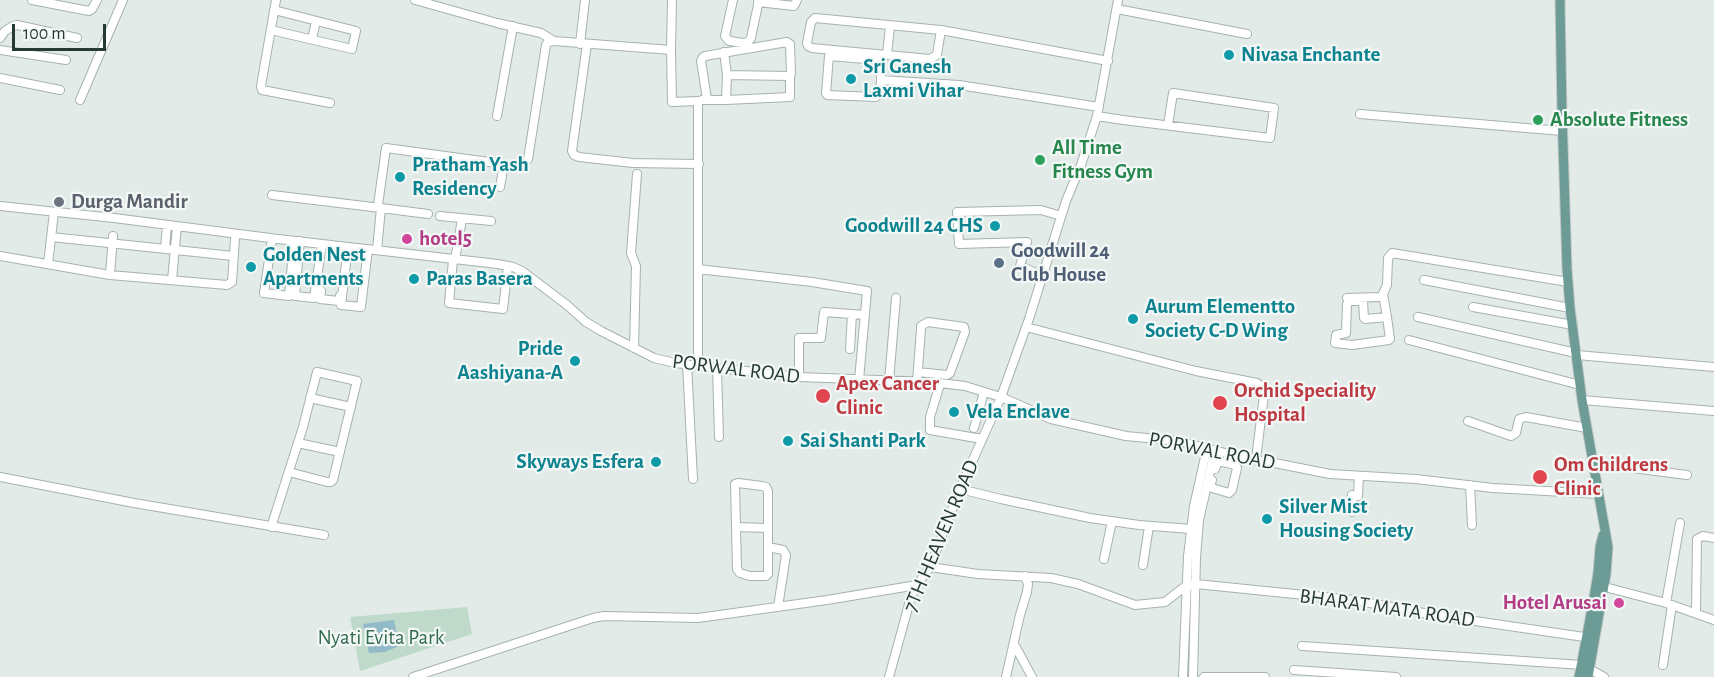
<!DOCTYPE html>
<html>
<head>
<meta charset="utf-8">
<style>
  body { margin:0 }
  #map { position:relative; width:1714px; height:677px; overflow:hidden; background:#e3ebe9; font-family:"Alegreya Sans",sans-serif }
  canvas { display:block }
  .scale { position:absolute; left:12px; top:24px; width:94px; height:27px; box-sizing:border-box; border:3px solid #253a37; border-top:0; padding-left:8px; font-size:18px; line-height:21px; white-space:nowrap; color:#253a37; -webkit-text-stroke:4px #f3f8f6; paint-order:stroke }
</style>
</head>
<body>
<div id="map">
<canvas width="1714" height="677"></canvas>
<div class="scale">100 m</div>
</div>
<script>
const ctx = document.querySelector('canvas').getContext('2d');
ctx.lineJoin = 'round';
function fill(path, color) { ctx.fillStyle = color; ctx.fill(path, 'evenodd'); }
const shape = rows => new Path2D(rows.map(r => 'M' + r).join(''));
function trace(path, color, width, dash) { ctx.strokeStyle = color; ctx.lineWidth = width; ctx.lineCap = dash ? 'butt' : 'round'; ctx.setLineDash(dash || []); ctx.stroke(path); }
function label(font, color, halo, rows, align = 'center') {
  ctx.font = font + ' "Alegreya Sans",sans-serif'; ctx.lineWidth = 4.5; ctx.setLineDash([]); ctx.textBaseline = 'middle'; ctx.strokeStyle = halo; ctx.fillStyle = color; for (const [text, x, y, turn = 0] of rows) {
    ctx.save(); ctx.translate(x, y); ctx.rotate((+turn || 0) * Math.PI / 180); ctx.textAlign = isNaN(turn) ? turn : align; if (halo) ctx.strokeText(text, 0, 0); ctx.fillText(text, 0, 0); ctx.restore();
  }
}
fill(shape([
  [467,607,472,634,360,671,350,617]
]), '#bfdaca');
fill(shape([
  [394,620,399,646,385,652,369,653,363,624]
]), '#92bac9');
const minor = shape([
  [32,0,89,11,92,9,97,0],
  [276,0,261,86,262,90,330,103],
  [415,0,497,23,541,33,554,41,671,50],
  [672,0,671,50,672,102,698,101,698,366],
  [733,0,725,36,729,41,744,43,748,42,751,38,759,0],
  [758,2,794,6,797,0],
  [1117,9,1247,34],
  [271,30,352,49,356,31,274,10],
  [941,30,815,18,811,22,807,43,808,46,812,48,930,59,937,55,941,30,1108,61],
  [0,38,5,31,13,26,17,25,77,38],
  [312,39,316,21],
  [580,44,585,0],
  [587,44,572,151,574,155,579,157,633,163,699,164],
  [0,50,66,60],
  [887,55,890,26],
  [0,78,60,90],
  [881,80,881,63,878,60,829,56,826,93,827,95,876,97,880,93,881,80,959,85,1099,107],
  [707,99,701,61,703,57,705,56,787,42,790,44,791,73,790,76,727,75],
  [80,100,123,0],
  [702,100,726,100,727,75,724,52],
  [726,100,790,97,790,76],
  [1360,114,1562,131],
  [497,116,513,26],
  [1097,116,1123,120,1270,138,1274,108,1173,93,1168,125],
  [528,159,546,45,548,42,554,41],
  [272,195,381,208,377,250],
  [0,206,114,218,278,239,498,264,513,267,522,271,567,305,586,322,601,331,654,358,675,363,799,377,931,382,965,386,1001,397,1051,419,1126,436,1179,441,1229,454,1330,474,1416,479,1493,488,1599,494],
  [428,214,381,208,378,205,386,148,504,164,500,187],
  [440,216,491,221],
  [51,237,233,256],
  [272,239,264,293,289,296,294,241],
  [300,241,295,296,314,298,322,244],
  [348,247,341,305,361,307,368,249],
  [165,249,167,225],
  [0,256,110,275,227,285,232,282,235,239],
  [453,260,449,303,503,309,508,266],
  [455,260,462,219],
  [48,264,54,212],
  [698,269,812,282,867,291,859,380],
  [110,275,113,236],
  [1043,276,1020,266,1027,242,959,244,957,212,1041,210,1061,216],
  [172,280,177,226],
  [1424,280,1570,308],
  [321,291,320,299,339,301,340,296],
  [1383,294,1387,317,1390,339,1389,340,1352,345,1335,343,1336,335,1346,333,1347,304,1350,301,1363,301,1364,318,1365,319,1387,317],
  [1347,298,1380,297,1382,296,1387,285,1388,258,1392,253,1568,282],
  [1473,307,1573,325],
  [1418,317,1576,353],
  [1026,327,1196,371,1257,383,1262,387,1264,395,1256,459],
  [1409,340,1580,385],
  [634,348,636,266,631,253,637,174],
  [850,349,852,314],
  [1577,355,1714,367],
  [687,364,693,479],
  [717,368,719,437],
  [799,377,799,338,821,338,824,312,865,315],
  [889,381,896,298],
  [917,382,921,329,921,326,928,322,964,327,965,332,950,373,947,375,918,372],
  [940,384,930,417,930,430,982,439],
  [310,398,351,407],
  [1582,400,1714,411],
  [1468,421,1511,436,1516,433,1519,419,1526,417,1587,428],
  [974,428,984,392],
  [298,443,340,452],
  [1593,463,1687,475],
  [1215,469,1218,461,1227,463],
  [0,477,134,503,324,535],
  [1212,480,1210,486,1212,488,1229,493,1232,490,1237,468,1235,465,1227,463,1229,454],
  [1470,485,1472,525],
  [960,489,1001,499,1090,518,1139,525,1191,529],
  [1352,512,1352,495,1358,496,1359,476],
  [272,527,273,521,303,427,317,372,357,381,333,480,331,482,327,482,289,472],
  [736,527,768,528],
  [768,547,768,574,766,576,750,576,740,573,737,569,735,484,738,483,762,486,766,487,768,491,768,547,783,550,786,555,778,607],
  [1104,559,1112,521],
  [1143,565,1149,526],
  [930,567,978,574,1051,578,1078,584,1135,605,1165,602,1187,585,1196,584,1354,600,1434,615,1591,638],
  [1601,586,1666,603,1714,620],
  [1666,603,1680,523],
  [1696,613,1697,539,1703,536,1714,538],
  [1014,644,1032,677],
  [1302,646,1582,665,1604,677],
  [1663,665,1672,605],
  [1294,670,1396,677],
  [413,677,593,618,604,616,698,618,827,600,917,585],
  [889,677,911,597,917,585,930,567,960,489,1001,397,1029,319,1066,201,1081,165,1097,116,1118,0],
  [1006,677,1020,615,1027,592,1028,584,1025,576],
  [1183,677,1188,556,1194,506,1207,448],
  [1193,677,1196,558,1199,520,1215,450],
  [1204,677,1265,677]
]);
const major = shape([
  [1560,0,1562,112,1567,269,1570,308,1582,400,1608,547,1606,574,1588,677],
  [1579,677,1593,603,1598,573,1600,547,1603,535]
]);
trace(minor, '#a6b2b0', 10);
trace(major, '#c2c8c7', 11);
trace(minor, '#fff', 8);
trace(major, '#6d9b95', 9);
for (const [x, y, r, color] of [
  [1229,55,6,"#0f9aa8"],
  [851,79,6,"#0f9aa8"],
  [1538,120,6,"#2e9e5b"],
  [1040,160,6,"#2e9e5b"],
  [400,177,6,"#0f9aa8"],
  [59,202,6,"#6b7280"],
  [995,226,6,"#0f9aa8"],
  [407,239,6,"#d1479c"],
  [999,263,6,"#5c6f8a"],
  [251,267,6,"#0f9aa8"],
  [414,279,6,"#0f9aa8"],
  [1133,319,6,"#0f9aa8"],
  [575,361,6,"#0f9aa8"],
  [823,396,8,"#e0444e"],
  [1220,403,8,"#e0444e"],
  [954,412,6,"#0f9aa8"],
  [788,441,6,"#0f9aa8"],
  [656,462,6,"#0f9aa8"],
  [1540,477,8,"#e0444e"],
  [1267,519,6,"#0f9aa8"],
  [1619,603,6,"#d1479c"]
]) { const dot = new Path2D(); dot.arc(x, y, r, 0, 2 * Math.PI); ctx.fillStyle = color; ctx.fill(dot); trace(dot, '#f3f8f6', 2); }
label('bold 21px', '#0d838f', '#f3f8f6', [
  ["Nivasa Enchante",1241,55],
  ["Sri Ganesh",863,67],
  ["Laxmi Vihar",863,91],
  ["Pratham Yash",412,165],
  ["Residency",412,189],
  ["Goodwill 24 CHS",983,226,"right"],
  ["Golden Nest",263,255],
  ["Apartments",263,279],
  ["Paras Basera",426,279],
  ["Aurum Elementto",1145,307],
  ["Society C-D Wing",1145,331],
  ["Pride",563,349,"right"],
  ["Aashiyana-A",563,373,"right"],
  ["Vela Enclave",966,412],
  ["Sai Shanti Park",800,441],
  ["Skyways Esfera",644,462,"right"],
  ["Silver Mist",1279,507],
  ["Housing Society",1279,531]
], 'left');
label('bold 21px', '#27864d', '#f3f8f6', [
  ["Absolute Fitness",1550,120],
  ["All Time",1052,148],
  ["Fitness Gym",1052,172]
], 'left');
label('bold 21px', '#5b616d', '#f3f8f6', [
  ["Durga Mandir",71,202]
], 'left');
label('bold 21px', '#b23c85', '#f3f8f6', [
  ["hotel5",419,239],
  ["Hotel Arusai",1607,603,"right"]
], 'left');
label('bold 21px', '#4e5e75', '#f3f8f6', [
  ["Goodwill 24",1011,251],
  ["Club House",1011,275]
], 'left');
label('21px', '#253a37', '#f3f8f6', [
  ["PORWAL ROAD",736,369,7],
  ["PORWAL ROAD",1212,451,11],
  ["7TH HEAVEN ROAD",941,536,-67],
  ["BHARAT MATA ROAD",1387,608,8]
]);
label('bold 21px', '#be3a42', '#f3f8f6', [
  ["Apex Cancer",836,384],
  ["Clinic",836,408],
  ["Orchid Speciality",1234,391],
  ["Hospital",1234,415],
  ["Om Childrens",1554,465],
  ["Clinic",1554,489]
], 'left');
label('21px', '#346c51', '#f3f8f6', [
  ["Nyati Evita Park",381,638]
]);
</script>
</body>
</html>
